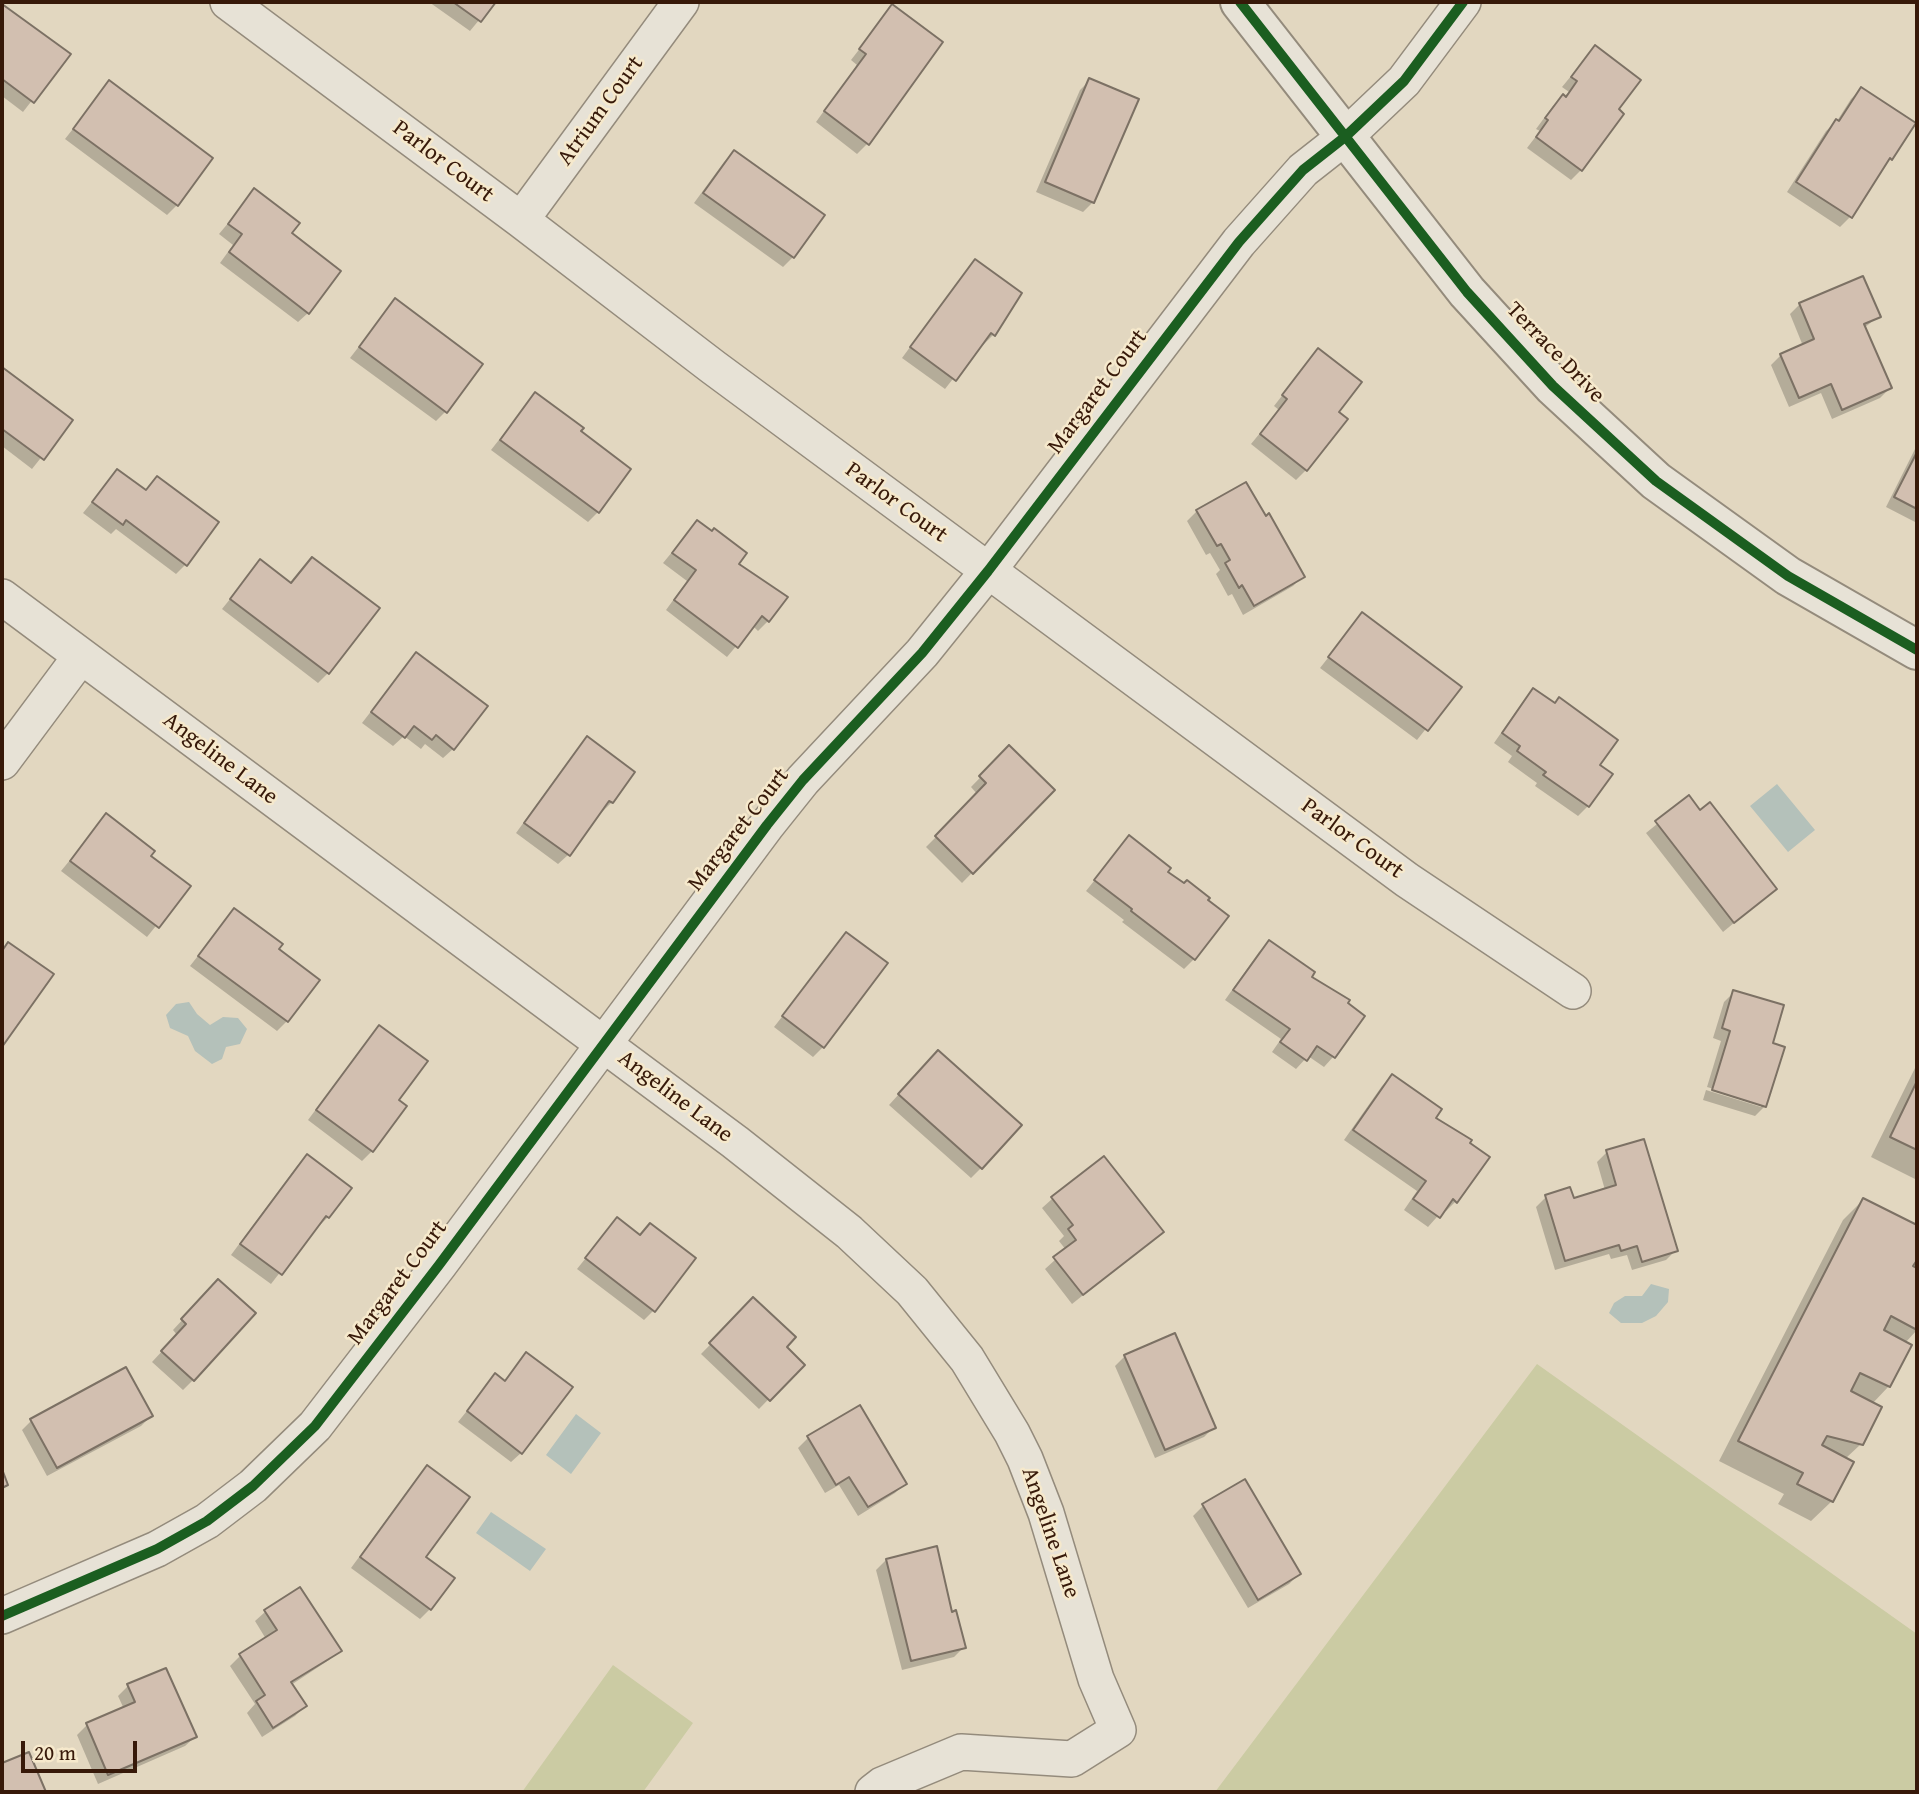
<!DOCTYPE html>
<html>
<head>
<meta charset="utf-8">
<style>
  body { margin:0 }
  #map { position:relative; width:1919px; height:1794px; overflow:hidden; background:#e2d7c0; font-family:"Gentium Book Plus",serif }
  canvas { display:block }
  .frame { position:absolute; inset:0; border:4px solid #371909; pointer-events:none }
  .scale { position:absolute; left:21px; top:1741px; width:116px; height:32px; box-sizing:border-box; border:4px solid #371909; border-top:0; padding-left:9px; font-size:21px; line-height:24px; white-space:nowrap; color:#371909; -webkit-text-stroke:5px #f6e9cc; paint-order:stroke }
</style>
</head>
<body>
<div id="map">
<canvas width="1919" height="1794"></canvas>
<div class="frame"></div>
<div class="scale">20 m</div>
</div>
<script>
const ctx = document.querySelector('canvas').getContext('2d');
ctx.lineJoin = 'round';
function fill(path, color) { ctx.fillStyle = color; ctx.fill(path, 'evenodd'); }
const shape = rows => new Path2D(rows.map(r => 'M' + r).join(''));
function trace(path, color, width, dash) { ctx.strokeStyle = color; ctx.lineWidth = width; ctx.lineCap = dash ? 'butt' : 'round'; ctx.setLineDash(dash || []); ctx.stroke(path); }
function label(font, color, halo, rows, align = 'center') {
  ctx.font = font + ' "Gentium Book Plus",serif'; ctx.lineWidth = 5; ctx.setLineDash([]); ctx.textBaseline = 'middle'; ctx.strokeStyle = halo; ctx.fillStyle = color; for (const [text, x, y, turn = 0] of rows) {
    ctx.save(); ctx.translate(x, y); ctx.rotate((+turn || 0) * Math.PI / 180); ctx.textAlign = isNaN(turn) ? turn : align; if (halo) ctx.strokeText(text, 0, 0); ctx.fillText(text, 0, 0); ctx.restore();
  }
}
fill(shape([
  [1537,1364,1917,1634,1917,1792,1215,1792],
  [613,1665,693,1723,643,1792,522,1792]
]), '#cbcba3');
fill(shape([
  [1777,784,1815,830,1788,852,1750,806],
  [189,1002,197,1014,210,1025,223,1017,238,1018,247,1029,240,1044,226,1047,222,1059,212,1064,195,1051,188,1036,170,1028,166,1015,176,1004],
  [1651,1284,1669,1289,1668,1302,1656,1316,1642,1323,1621,1323,1609,1313,1614,1303,1625,1296,1642,1296],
  [576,1414,601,1433,571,1474,546,1455],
  [491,1512,546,1549,530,1571,476,1533]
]), '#b4c1ba');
fill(shape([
  [429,2,494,2,470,31],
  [2,6,68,54,23,112,2,96],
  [892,7,941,42,867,144,857,154,816,122,857,65,851,60],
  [1595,47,1616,110,1622,114,1581,170,1571,180,1527,148,1540,131,1536,129,1553,106,1569,92,1562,87],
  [1090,80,1093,202,1083,212,1036,192,1080,90],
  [109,83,177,205,167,215,65,139],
  [1861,89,1914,123,1850,217,1840,227,1787,192,1826,131,1837,121,1851,99],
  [734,152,793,257,783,267,694,203,724,162],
  [255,191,308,313,298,322,220,263,233,245,219,234],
  [975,261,1009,314,993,335,983,345,981,343,945,389,902,358,966,271],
  [395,300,446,411,436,421,350,358],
  [1800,304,1879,316,1864,328,1890,388,1880,398,1832,419,1821,393,1789,407,1771,365,1781,355,1803,346,1790,314],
  [1309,361,1306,470,1296,480,1251,444,1279,410,1274,406],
  [2,369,71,420,32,469,2,446],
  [535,394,578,432,598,512,588,522,491,450],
  [1917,445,1917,523,1886,507],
  [117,471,145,491,157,478,186,564,176,574,116,529,111,534,83,513],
  [1197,511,1303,576,1293,586,1243,615,1232,594,1228,596,1216,574,1220,570,1210,553,1206,555,1187,521],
  [697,522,711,533,737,565,785,597,768,621,758,631,753,626,727,657,666,610,687,581,663,563],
  [260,562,290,585,328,673,318,683,222,609],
  [1362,615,1459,687,1417,740,1320,668],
  [407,665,453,749,443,758,425,744,421,749,404,736,393,746,362,723],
  [1534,690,1598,765,1588,806,1578,816,1535,786,1537,783,1508,762,1512,756,1494,743,1524,700],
  [587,739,612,802,602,812,600,811,568,855,558,864,516,833,577,749],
  [1009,748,1053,790,962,883,926,847,978,795,971,787],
  [1689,798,1700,812,1775,889,1723,932,1646,833],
  [107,815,149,856,188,886,147,937,61,871],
  [1129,837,1166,872,1194,959,1184,969,1122,922,1124,920,1086,891],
  [234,910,276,950,287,1021,277,1031,190,966],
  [847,934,823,1047,813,1057,774,1027],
  [1269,942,1309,977,1363,1016,1333,1057,1324,1067,1308,1056,1296,1069,1272,1052,1281,1039,1225,1000,1259,952],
  [1734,992,1771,1044,1765,1106,1755,1116,1703,1100,1706,1090,1761,1107,1761,1103,1707,1087,1721,1041,1713,1038,1724,1002],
  [379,1028,397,1100,372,1151,362,1161,308,1120,369,1038],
  [928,1062,981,1168,971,1178,889,1105],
  [1917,1064,1917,1180,1871,1157],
  [1392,1076,1433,1119,1456,1201,1446,1211,1444,1209,1428,1227,1404,1210,1417,1191,1344,1140,1382,1086],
  [1607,1152,1676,1250,1666,1260,1632,1270,1627,1255,1611,1259,1609,1254,1555,1270,1536,1207,1546,1197,1572,1200,1605,1190,1597,1162],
  [307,1156,349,1188,328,1217,318,1227,316,1226,271,1284,231,1255,297,1166],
  [1052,1199,1162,1232,1072,1304,1045,1269,1066,1250,1059,1241,1064,1236,1042,1208],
  [1863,1200,1917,1227,1917,1330,1905,1343,1889,1386,1872,1404,1861,1444,1845,1459,1832,1501,1811,1521,1778,1504,1784,1494,1719,1461,1843,1220],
  [617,1219,639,1236,654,1310,644,1320,577,1269],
  [209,1291,193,1380,183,1390,152,1362,177,1335,173,1330],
  [754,1300,784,1347,802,1365,759,1409,701,1354],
  [526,1355,521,1453,511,1462,458,1422,495,1376,503,1382],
  [1125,1356,1214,1427,1204,1437,1155,1458,1115,1366],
  [859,1407,905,1483,895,1493,858,1516,839,1485,825,1493,798,1448,808,1438],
  [151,1416,141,1426,47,1476,22,1430,32,1420],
  [427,1468,424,1557,430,1609,420,1619,351,1568,417,1478],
  [1203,1506,1299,1574,1289,1584,1248,1608,1193,1516],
  [886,1560,951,1615,964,1647,954,1657,902,1670,876,1570],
  [300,1590,339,1650,329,1660,291,1685,305,1706,295,1716,262,1737,247,1713,255,1704,230,1666,240,1656,266,1639,255,1621,265,1612],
  [128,1686,195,1737,185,1746,98,1784,77,1735,87,1725,124,1709,118,1696]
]), '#0003');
const building = shape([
  [453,2,496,2,481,22,453,2],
  [2,4,71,54,34,103,2,79,2,4],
  [892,4,943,42,869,145,824,111,866,54,859,49,892,4],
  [1595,45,1641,80,1619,109,1624,114,1582,171,1536,137,1548,120,1545,118,1563,94,1566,97,1577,81,1571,77,1595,45],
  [1089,78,1139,99,1094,203,1045,182,1089,78],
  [109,80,213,158,178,206,73,129,109,80],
  [1861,87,1916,123,1892,160,1890,158,1852,218,1796,182,1836,119,1839,121,1861,87],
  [734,150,825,215,794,258,703,193,734,150],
  [254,188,300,223,292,233,341,271,309,314,229,252,242,234,228,224,254,188],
  [975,259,1022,293,995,336,991,333,956,381,910,347,975,259],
  [1863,276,1881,317,1864,324,1892,388,1842,410,1831,384,1799,398,1780,354,1814,339,1799,303,1863,276],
  [395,298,483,364,447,413,359,347,395,298],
  [1318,348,1362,382,1339,412,1348,419,1307,471,1260,434,1287,399,1282,395,1318,348],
  [2,367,73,420,44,460,2,429,2,367],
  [535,392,584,428,581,431,631,469,599,513,500,440,535,392],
  [1917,452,1917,509,1894,497,1917,452],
  [117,469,146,490,157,476,219,522,187,566,126,520,123,525,92,502,117,469],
  [1246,482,1266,516,1269,513,1305,577,1254,606,1242,585,1239,588,1225,563,1230,560,1221,544,1217,546,1196,510,1246,482],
  [697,520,712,531,714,528,747,553,739,564,788,597,769,622,762,616,738,648,674,600,696,570,672,553,697,520],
  [312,557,380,608,329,674,230,599,260,559,291,583,312,557],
  [1362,612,1462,687,1428,731,1328,657,1362,612],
  [416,652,488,706,454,750,436,735,432,740,414,726,405,738,371,712,416,652],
  [1533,688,1555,703,1559,697,1618,740,1600,765,1613,774,1589,807,1543,775,1546,772,1517,751,1520,746,1502,733,1533,688],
  [587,736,635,772,613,803,609,801,570,856,524,823,587,736],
  [1009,745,1055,790,973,874,935,836,986,783,979,776,1009,745],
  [1689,795,1700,810,1710,802,1777,889,1734,923,1655,821,1689,795],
  [106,813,155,851,151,856,191,886,159,928,70,861,106,813],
  [1129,835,1171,868,1168,872,1184,883,1187,880,1210,898,1208,900,1229,916,1195,960,1131,911,1132,909,1094,880,1129,835],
  [234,908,283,944,279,949,320,980,288,1022,198,956,234,908],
  [846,932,888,963,824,1048,782,1016,846,932],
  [1269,940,1315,972,1312,977,1350,1000,1348,1003,1365,1016,1335,1058,1317,1046,1307,1061,1280,1042,1290,1029,1233,990,1269,940],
  [8,942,54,974,2,1047,2,951,8,942],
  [1733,990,1784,1005,1773,1043,1785,1047,1766,1107,1712,1090,1730,1031,1722,1028,1733,990],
  [379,1025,428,1061,399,1100,407,1106,373,1152,316,1110,379,1025],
  [938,1050,1022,1125,982,1169,898,1094,938,1050],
  [1392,1074,1442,1109,1436,1118,1472,1140,1470,1143,1490,1157,1457,1203,1453,1199,1440,1218,1413,1199,1426,1181,1353,1130,1392,1074],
  [1917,1081,1917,1150,1890,1137,1917,1081],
  [1644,1139,1678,1251,1642,1262,1637,1246,1621,1251,1619,1245,1565,1261,1545,1195,1570,1187,1574,1198,1616,1185,1606,1150,1644,1139],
  [307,1154,352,1188,329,1218,326,1216,282,1275,240,1244,307,1154],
  [1104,1156,1164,1232,1083,1295,1053,1257,1076,1240,1068,1229,1073,1225,1051,1197,1104,1156],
  [1863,1198,1917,1225,1917,1260,1913,1266,1917,1268,1917,1330,1891,1316,1884,1330,1912,1345,1890,1387,1860,1373,1851,1391,1882,1407,1863,1445,1827,1436,1822,1445,1854,1462,1833,1502,1797,1484,1803,1473,1738,1441,1863,1198],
  [617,1217,640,1235,650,1223,696,1258,655,1312,585,1258,617,1217],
  [218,1279,256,1313,194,1381,161,1351,186,1324,181,1319,218,1279],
  [753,1297,796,1337,787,1347,805,1365,770,1401,709,1343,753,1297],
  [1175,1333,1216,1428,1165,1450,1124,1355,1175,1333],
  [526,1352,573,1387,522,1454,467,1411,495,1373,505,1381,526,1352],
  [126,1367,153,1416,57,1468,30,1419,126,1367],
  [860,1405,907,1484,868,1507,849,1477,836,1485,807,1436,860,1405],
  [427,1465,470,1497,426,1557,455,1578,431,1610,360,1557,427,1465],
  [2,1469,8,1485,2,1488,2,1469],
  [1245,1479,1301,1574,1258,1600,1202,1504,1245,1479],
  [937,1546,952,1612,956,1610,966,1648,911,1661,886,1559,937,1546],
  [300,1587,342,1651,291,1682,307,1706,273,1728,256,1701,265,1695,239,1654,277,1630,264,1610,300,1587],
  [166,1668,197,1737,108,1775,86,1723,135,1702,127,1684,166,1668],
  [29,1752,46,1792,2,1792,2,1763,29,1752]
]);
fill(building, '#d2bfb0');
trace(building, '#7c7164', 2);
const minor = shape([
  [228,2,521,220,713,367,1407,880,1573,991],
  [521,220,681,2],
  [2,597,735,1142,849,1232,912,1291,967,1359,1012,1433,1025,1459,1046,1513,1096,1679,1118,1730,1072,1759,961,1752,882,1785,873,1792],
  [2,762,81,656],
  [2,1616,157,1549,207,1521,253,1486,315,1426,439,1265,767,825,803,780,922,653,988,571,1239,242,1303,170,1345,137,1404,81,1463,2]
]);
const tertiary = shape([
  [1240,2,1467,292,1553,386,1656,481,1788,576,1917,650]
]);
trace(minor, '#948b7c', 38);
trace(tertiary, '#948b7c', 42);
trace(minor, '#e7e2d6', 35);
trace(tertiary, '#e7e2d6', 38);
trace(shape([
  [1240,2,1467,292,1553,386,1656,481,1788,576,1917,650],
  [2,1616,157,1549,207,1521,253,1486,315,1426,439,1265,767,825,803,780,922,653,988,571,1239,242,1303,170,1345,137,1404,81,1463,2]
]), '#1b5e20', 10);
label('23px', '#371909', '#f6e9cc', [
  ["Atrium Court",601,111,-54],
  ["Parlor Court",443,162,37],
  ["Terrace Drive",1555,353,46],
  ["Margaret Court",1098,392,-53],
  ["Parlor Court",896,503,36],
  ["Angeline Lane",220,759,37],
  ["Margaret Court",739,830,-52],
  ["Parlor Court",1352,839,36],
  ["Angeline Lane",675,1097,37],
  ["Margaret Court",398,1283,-53],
  ["Angeline Lane",1050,1533,71]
]);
</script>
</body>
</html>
